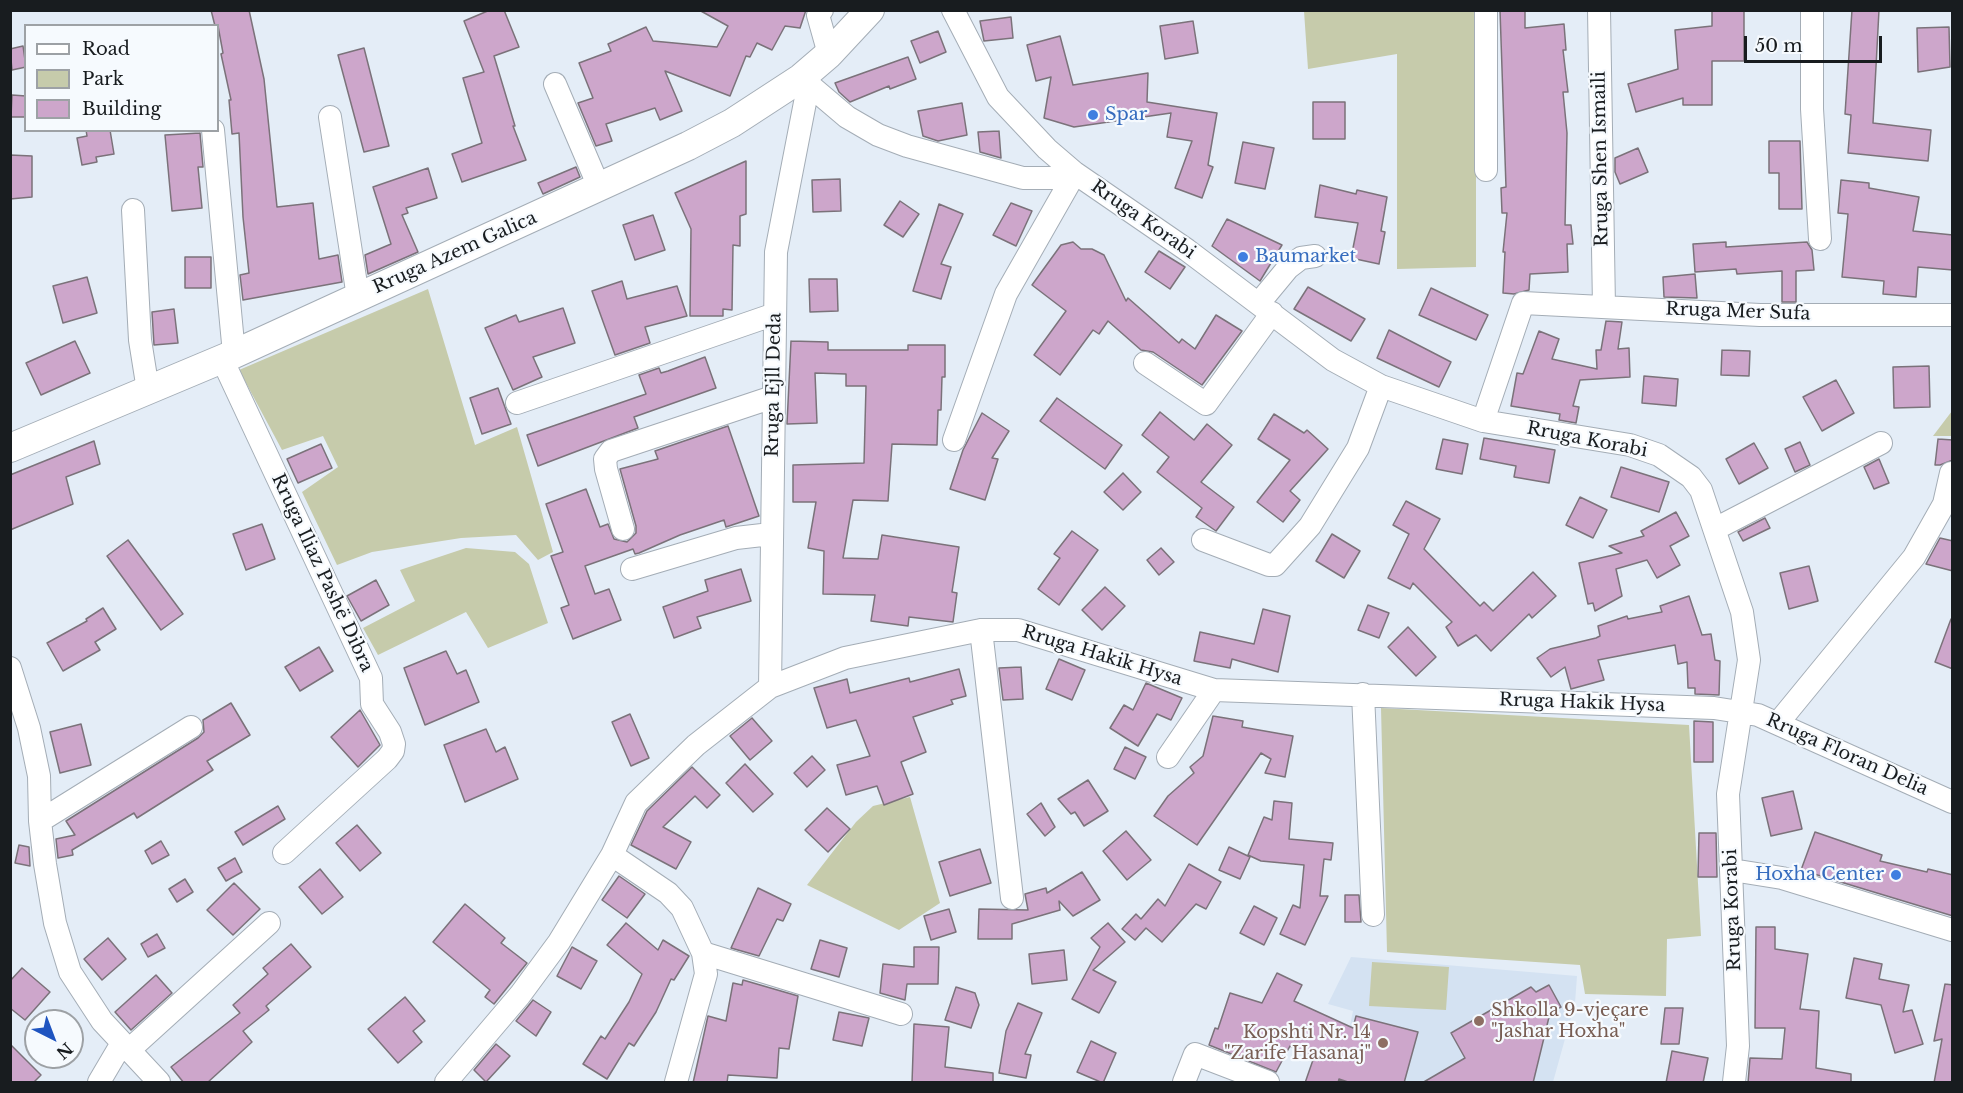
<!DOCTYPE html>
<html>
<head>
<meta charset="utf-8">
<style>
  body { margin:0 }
  #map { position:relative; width:1963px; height:1093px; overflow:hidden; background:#e4edf7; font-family:"Libre Baskerville",serif }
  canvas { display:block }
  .frame { position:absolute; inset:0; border:12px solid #181c1f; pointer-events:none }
  .legend { position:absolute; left:24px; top:24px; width:195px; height:108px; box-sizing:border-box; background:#f6fafe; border:2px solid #9da1a5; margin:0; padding:8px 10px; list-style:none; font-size:18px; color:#181c1f }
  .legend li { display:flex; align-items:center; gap:12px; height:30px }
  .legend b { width:30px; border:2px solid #9da1a5 }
  .north { position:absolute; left:24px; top:1009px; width:60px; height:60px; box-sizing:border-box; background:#f6fafe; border:2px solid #9da1a5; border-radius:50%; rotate:138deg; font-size:16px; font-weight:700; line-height:24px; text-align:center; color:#181c1f }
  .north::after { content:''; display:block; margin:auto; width:21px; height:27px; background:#1f54c0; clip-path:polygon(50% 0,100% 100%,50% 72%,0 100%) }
  .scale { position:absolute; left:1744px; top:36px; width:138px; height:27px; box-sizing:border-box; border:3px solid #181c1f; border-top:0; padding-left:8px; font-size:18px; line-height:21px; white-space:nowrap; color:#181c1f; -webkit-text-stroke:4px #f6fafe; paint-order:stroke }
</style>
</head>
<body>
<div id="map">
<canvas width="1963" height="1093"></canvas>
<div class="frame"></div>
<ul class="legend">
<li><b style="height:8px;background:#fff"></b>Road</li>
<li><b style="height:16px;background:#c6cbab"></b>Park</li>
<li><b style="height:16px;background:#cda6cb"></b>Building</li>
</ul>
<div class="north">N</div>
<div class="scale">50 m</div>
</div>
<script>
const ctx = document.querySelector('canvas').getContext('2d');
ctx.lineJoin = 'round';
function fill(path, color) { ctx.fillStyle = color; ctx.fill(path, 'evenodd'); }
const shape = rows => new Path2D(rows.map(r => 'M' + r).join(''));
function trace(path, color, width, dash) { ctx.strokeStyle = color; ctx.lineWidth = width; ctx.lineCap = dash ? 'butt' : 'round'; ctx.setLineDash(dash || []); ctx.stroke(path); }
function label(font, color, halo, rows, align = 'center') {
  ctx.font = font + ' "Libre Baskerville",serif'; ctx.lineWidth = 4.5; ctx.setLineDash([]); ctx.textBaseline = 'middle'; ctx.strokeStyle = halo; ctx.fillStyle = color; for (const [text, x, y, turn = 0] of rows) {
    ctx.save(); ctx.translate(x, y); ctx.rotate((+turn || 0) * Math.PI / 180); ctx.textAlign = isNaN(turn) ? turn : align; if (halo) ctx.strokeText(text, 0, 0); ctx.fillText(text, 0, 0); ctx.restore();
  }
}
fill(shape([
  [1351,957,1577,976,1575,1003,1553,1082,1338,1082,1353,1011,1328,1004]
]), '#d4e2f2');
fill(shape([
  [1304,11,1476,11,1476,267,1397,269,1397,54,1308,69],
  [428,289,475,445,517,427,553,552,538,560,516,535,461,538,372,552,337,565,302,492,338,467,323,436,282,450,239,370],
  [1952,411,1952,436,1933,436],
  [466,548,515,552,529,564,548,623,488,648,466,612,378,655,363,628,415,601,400,570],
  [1381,708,1689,725,1701,936,1667,939,1666,996,1585,994,1580,965,1387,952],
  [910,797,940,903,899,930,807,885,856,822,873,806],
  [1372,962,1449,967,1446,1010,1369,1006]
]), '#c6cbab');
const building = shape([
  [211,10,249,10,264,79,277,207,313,203,319,259,338,255,342,282,243,300,240,275,249,273,243,217,239,133,232,134,229,100,231,100,221,54,223,53,218,26,215,26,211,10],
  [490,10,504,10,519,47,494,56,515,126,513,126,526,160,462,182,452,154,482,143,463,78,484,72,464,21,490,10],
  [699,10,806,10,800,28,785,26,772,50,757,43,750,57,746,56,730,96,665,71,682,111,660,120,655,108,606,124,612,141,596,146,578,103,593,98,579,63,611,51,608,44,646,27,653,41,717,47,728,26,699,10],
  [1500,10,1525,10,1525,28,1564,24,1566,50,1563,50,1568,92,1563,92,1567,133,1565,225,1571,225,1573,244,1567,244,1568,272,1530,274,1529,290,1514,294,1503,293,1505,252,1503,252,1507,213,1502,213,1501,188,1506,187,1500,10],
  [1712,10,1744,10,1744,61,1712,61,1712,105,1683,105,1683,98,1636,112,1628,84,1678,69,1675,30,1712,26,1712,10],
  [1852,10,1879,10,1873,123,1931,130,1928,161,1848,153,1851,115,1845,114,1852,10],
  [1011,17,1013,38,984,41,980,21,1011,17],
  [1193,21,1198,53,1165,59,1160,26,1193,21],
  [1949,27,1950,67,1918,72,1917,28,1949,27],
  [938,31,946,52,920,63,911,41,938,31],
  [1060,36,1073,85,1148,73,1147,102,1217,113,1208,165,1213,167,1202,198,1175,188,1192,141,1167,137,1171,113,1074,127,1044,118,1051,77,1036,81,1027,45,1060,36],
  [23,46,26,67,12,70,10,49,23,46],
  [364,48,389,146,364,152,338,55,364,48],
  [908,57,916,79,890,89,889,86,850,102,839,92,835,83,908,57],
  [12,95,26,96,26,117,11,117,12,95],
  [1313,102,1345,102,1345,139,1313,139,1313,102],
  [962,103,967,135,938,141,923,136,918,111,962,103],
  [86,130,110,130,114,154,96,157,97,162,82,165,77,138,87,136,86,130],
  [999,131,1001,158,980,152,978,132,999,131],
  [200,133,203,167,198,167,202,208,172,211,165,135,200,133],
  [1769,141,1800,141,1802,209,1779,209,1779,173,1769,173,1769,141],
  [1243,142,1274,148,1265,189,1235,183,1243,142],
  [1638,148,1648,172,1620,184,1615,172,1615,158,1638,148],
  [10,155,32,156,32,197,10,199,10,155],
  [746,161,746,214,740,216,740,246,733,245,732,310,723,309,723,316,690,316,691,229,675,193,746,161],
  [576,167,580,177,543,194,538,183,576,167],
  [428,168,437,198,406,208,408,213,402,215,418,252,368,274,365,255,391,244,373,187,428,168],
  [840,179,841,211,813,212,812,180,840,179],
  [1841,180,1869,183,1869,188,1919,197,1913,231,1953,235,1953,270,1918,267,1916,297,1883,294,1884,281,1842,277,1848,214,1838,213,1841,180],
  [1320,185,1356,194,1357,190,1387,197,1381,231,1385,232,1379,264,1351,258,1358,223,1315,217,1320,185],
  [900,201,919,214,903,237,884,225,900,201],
  [1011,203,1032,211,1016,246,993,235,1011,203],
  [939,204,963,214,941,264,951,267,941,299,913,291,939,204],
  [653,215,665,250,635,260,623,225,653,215],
  [1227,219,1282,245,1260,281,1212,246,1227,219],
  [1073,242,1081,249,1092,249,1104,255,1126,301,1128,298,1179,343,1182,339,1195,349,1216,315,1242,331,1202,385,1153,352,1141,350,1108,321,1099,334,1093,330,1060,375,1034,355,1066,311,1032,285,1061,245,1073,242],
  [1726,242,1726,247,1807,242,1812,250,1814,270,1796,271,1796,302,1782,302,1782,271,1737,274,1736,269,1695,272,1693,244,1726,242],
  [1159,251,1185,267,1170,289,1145,272,1159,251],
  [185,257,211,257,211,288,185,288,185,257],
  [1695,274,1697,298,1664,297,1663,277,1695,274],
  [87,277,97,313,63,323,53,286,87,277],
  [809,279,837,279,838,311,810,312,809,279],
  [622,281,627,299,677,286,687,316,645,327,650,343,615,355,592,291,622,281],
  [1308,287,1365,319,1351,341,1294,309,1308,287],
  [1431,288,1488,315,1476,340,1419,315,1431,288],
  [563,308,575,343,533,357,542,377,513,390,485,328,516,315,519,322,563,308],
  [174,309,178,343,154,345,152,312,174,309],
  [1606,321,1622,322,1618,349,1629,348,1630,377,1580,380,1573,406,1579,407,1576,423,1559,420,1560,414,1511,406,1517,373,1523,374,1539,331,1559,339,1552,359,1597,369,1596,350,1601,350,1606,321],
  [1389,330,1451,362,1439,387,1377,358,1389,330],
  [75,341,90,373,41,395,26,363,75,341],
  [791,341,828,342,828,350,908,350,908,345,945,345,945,377,942,377,941,410,938,410,937,445,892,444,888,501,853,500,843,558,878,559,882,535,959,547,952,592,957,593,953,622,909,617,908,626,871,621,875,595,823,594,824,551,808,548,816,502,793,502,793,465,864,463,866,386,846,386,846,374,815,373,817,423,787,424,791,341],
  [1722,350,1750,351,1749,376,1721,375,1722,350],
  [705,357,716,388,634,417,638,428,538,466,527,435,646,394,639,375,659,368,661,373,668,371,705,357],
  [1929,366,1930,407,1894,408,1893,367,1929,366],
  [1644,376,1678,379,1676,406,1642,403,1644,376],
  [1836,380,1854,413,1822,431,1803,397,1836,380],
  [498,388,511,424,482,434,470,398,498,388],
  [1057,398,1122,445,1105,469,1040,421,1057,398],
  [1160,412,1194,440,1207,424,1232,445,1201,482,1234,507,1216,531,1196,517,1202,508,1157,472,1169,457,1142,435,1160,412],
  [982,413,1009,431,992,458,998,459,985,500,950,489,963,450,982,413],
  [1274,414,1304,433,1307,430,1328,449,1290,491,1300,500,1283,522,1257,502,1290,460,1258,439,1274,414],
  [728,426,759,516,726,527,724,520,680,535,639,553,635,554,633,549,585,566,595,594,609,589,621,620,573,639,561,608,569,605,551,556,563,552,546,504,586,489,600,527,608,524,614,539,627,542,636,533,636,526,620,469,658,459,655,451,728,426],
  [1484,438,1555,450,1549,483,1514,477,1516,466,1480,459,1484,438],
  [1443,439,1468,444,1462,474,1436,469,1443,439],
  [1938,439,1953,440,1953,460,1940,465,1935,465,1938,439],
  [94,441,100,464,66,477,73,504,10,530,10,475,94,441],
  [1800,442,1810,465,1795,472,1785,449,1800,442],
  [1754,443,1768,468,1739,484,1726,459,1754,443],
  [321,444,332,468,298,483,287,459,321,444],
  [1879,459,1889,483,1874,489,1864,467,1879,459],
  [1621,467,1669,482,1659,512,1611,497,1621,467],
  [1123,473,1141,492,1123,510,1104,492,1123,473],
  [1580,497,1607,510,1593,538,1566,525,1580,497],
  [1406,501,1440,519,1424,549,1480,606,1484,602,1493,611,1533,572,1556,596,1532,618,1529,614,1491,651,1476,635,1458,646,1446,627,1452,622,1413,583,1410,589,1388,578,1409,534,1393,525,1406,501],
  [1676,512,1689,536,1670,546,1680,565,1657,578,1647,560,1616,569,1622,596,1595,611,1593,603,1588,604,1579,563,1622,553,1609,546,1644,536,1641,531,1676,512],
  [1765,518,1770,528,1743,541,1738,532,1765,518],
  [262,524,275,559,246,570,233,534,262,524],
  [1072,531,1098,550,1059,605,1038,589,1060,558,1054,554,1072,531],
  [1332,534,1360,551,1344,578,1316,561,1332,534],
  [1940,538,1953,541,1953,571,1926,564,1940,538],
  [128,540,183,614,161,630,107,556,128,540],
  [1161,548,1174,562,1159,575,1147,560,1161,548],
  [1809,566,1818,601,1789,609,1780,573,1809,566],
  [741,569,751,601,697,617,701,628,674,638,663,607,708,591,705,580,741,569],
  [376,580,389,605,361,621,347,596,376,580],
  [1105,587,1125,606,1102,630,1082,610,1105,587],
  [1689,596,1702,635,1711,634,1715,660,1720,661,1719,695,1695,694,1695,688,1688,688,1687,662,1678,664,1675,645,1598,660,1604,680,1571,689,1565,667,1551,677,1537,658,1550,649,1596,638,1600,636,1598,626,1627,616,1628,619,1662,612,1660,606,1689,596],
  [1368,605,1389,613,1379,638,1358,630,1368,605],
  [103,608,116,629,95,642,100,650,63,671,47,643,87,621,86,619,103,608],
  [1263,609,1290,616,1278,672,1232,659,1230,668,1194,661,1200,632,1254,644,1263,609],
  [1951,619,1953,619,1953,669,1935,662,1951,619],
  [1408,627,1436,657,1416,676,1388,647,1408,627],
  [319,647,333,671,300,691,285,667,319,647],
  [446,651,457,674,466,670,479,702,425,725,404,668,446,651],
  [1059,659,1085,670,1072,700,1046,689,1059,659],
  [1021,667,1023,699,1003,700,999,668,1021,667],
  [959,669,966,696,951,700,953,704,913,717,926,752,901,762,913,794,884,805,877,786,846,795,837,765,870,756,856,720,827,728,814,688,847,679,850,693,909,678,910,682,959,669],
  [1146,683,1182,698,1171,720,1157,714,1138,746,1110,728,1124,705,1133,710,1146,683],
  [231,703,250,735,207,761,213,770,137,818,134,813,72,850,73,855,58,858,56,839,75,835,66,821,198,738,204,732,203,720,231,703],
  [360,710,380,745,358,767,331,737,360,710],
  [630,714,649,758,631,766,612,722,630,714],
  [1213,716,1243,721,1242,727,1293,736,1285,777,1265,773,1271,759,1261,753,1197,845,1154,816,1168,796,1194,773,1190,767,1203,756,1213,716],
  [752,718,772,741,750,760,730,736,752,718],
  [1694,721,1713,722,1713,762,1694,762,1694,721],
  [81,724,91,765,60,773,50,732,81,724],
  [486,729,496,752,505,747,518,779,465,802,444,745,486,729],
  [1125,747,1146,757,1135,779,1114,769,1125,747],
  [812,756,825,770,807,787,794,773,812,756],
  [745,764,773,794,753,812,726,783,745,764],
  [692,767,720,795,707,808,695,796,663,827,691,842,676,869,631,845,647,811,692,767],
  [1088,780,1108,811,1084,826,1075,812,1071,814,1058,799,1088,780],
  [1793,791,1802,829,1771,836,1762,798,1793,791],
  [1274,801,1292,803,1289,839,1333,843,1331,860,1324,859,1320,896,1328,896,1305,945,1280,934,1293,905,1300,908,1304,865,1261,861,1248,855,1264,817,1272,820,1274,801],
  [1041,803,1055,827,1045,836,1027,814,1041,803],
  [278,806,285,819,243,845,235,832,278,806],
  [827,808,850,829,828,852,805,830,827,808],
  [357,825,381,853,360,871,336,843,357,825],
  [1126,831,1151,860,1127,880,1103,851,1126,831],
  [1815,832,1882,855,1880,861,1927,872,1928,869,1953,875,1953,916,1801,870,1815,832],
  [1699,833,1716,833,1717,877,1698,877,1699,833],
  [161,841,169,855,152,864,145,851,161,841],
  [19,845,29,847,30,866,15,863,19,845],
  [1229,847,1250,857,1240,879,1219,870,1229,847],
  [980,849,991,883,950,896,939,862,980,849],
  [235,858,242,872,226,881,218,868,235,858],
  [1189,864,1221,882,1206,909,1196,904,1162,942,1146,928,1135,940,1122,929,1136,914,1141,919,1158,899,1165,906,1189,864],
  [320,869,343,897,322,914,299,887,320,869],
  [1082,872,1100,900,1073,916,1059,901,1060,910,1012,924,1012,939,978,939,979,909,1028,910,1025,894,1046,888,1047,893,1082,872],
  [619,876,645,894,627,918,602,900,619,876],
  [185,879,193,892,177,902,169,889,185,879],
  [234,883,260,909,233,935,207,910,234,883],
  [758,888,791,904,783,921,777,919,759,956,731,948,758,888],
  [1345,895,1359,895,1361,922,1345,922,1345,895],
  [465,904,505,938,501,943,527,963,494,1004,485,997,490,990,433,942,465,904],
  [1254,906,1277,918,1264,945,1240,933,1254,906],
  [949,909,956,932,931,940,924,916,949,909],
  [626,923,658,950,663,940,689,956,674,980,671,979,656,1012,634,1046,629,1043,607,1079,583,1064,601,1036,605,1039,629,1002,642,974,607,945,626,923],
  [1108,923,1125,942,1093,970,1116,982,1099,1013,1072,999,1100,947,1091,938,1108,923],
  [1756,927,1775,927,1775,949,1808,954,1800,1009,1819,1011,1816,1068,1851,1074,1851,1083,1748,1083,1750,1058,1782,1059,1785,1028,1755,1028,1756,927],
  [157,934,165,948,148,957,141,944,157,934],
  [108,938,126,959,102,980,84,959,108,938],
  [820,940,847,948,839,977,811,969,820,940],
  [291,944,311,967,266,1006,269,1010,243,1031,252,1042,207,1083,184,1083,171,1067,240,1013,233,1005,268,974,263,968,291,944],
  [572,947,597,961,581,989,557,976,572,947],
  [914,947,939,947,938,984,907,984,905,1000,880,993,883,964,914,967,914,947],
  [1064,950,1067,980,1032,984,1029,954,1064,950],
  [1854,958,1882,964,1879,979,1909,985,1903,1012,1912,1010,1923,1044,1895,1053,1881,1005,1846,998,1854,958],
  [22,968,50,992,25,1020,10,1008,10,981,22,968],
  [1277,973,1302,985,1294,1001,1353,1028,1356,1016,1418,1032,1404,1083,1351,1083,1339,1079,1338,1083,1305,1083,1314,1057,1290,1046,1276,1072,1209,1045,1215,1028,1218,1029,1230,993,1262,1003,1277,973],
  [156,975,172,993,131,1030,115,1012,156,975],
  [743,980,798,996,789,1049,779,1048,777,1078,728,1075,727,1083,693,1083,708,1016,726,1021,733,983,742,985,743,980],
  [1945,984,1953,985,1953,1083,1934,1083,1942,1039,1934,1041,1945,984],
  [1549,985,1561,1007,1550,1013,1533,1083,1422,1083,1465,1058,1451,1033,1531,987,1536,992,1549,985],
  [956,987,975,993,979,1005,971,1028,945,1020,956,987],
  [405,997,425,1021,413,1031,422,1042,398,1063,368,1029,405,997],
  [533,1000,551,1012,536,1036,516,1021,533,1000],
  [1018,1003,1042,1013,1025,1054,1031,1055,1026,1078,999,1073,1006,1031,1018,1003],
  [1665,1008,1683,1008,1679,1044,1661,1044,1665,1008],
  [839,1012,869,1018,862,1046,833,1040,839,1012],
  [914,1024,949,1027,945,1067,993,1073,993,1083,912,1083,914,1024],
  [1091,1041,1116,1053,1103,1083,1077,1072,1091,1041],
  [10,1044,41,1075,33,1083,10,1083,10,1044],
  [496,1044,510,1056,486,1082,474,1070,496,1044],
  [1672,1051,1708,1058,1703,1083,1666,1083,1672,1051]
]);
fill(building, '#cda6cb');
trace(building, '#7b727a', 1.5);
const minor = shape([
  [822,10,818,15,829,54],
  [953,10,998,97,1047,149,1075,173,1187,250,1333,360,1381,386,1483,421,1630,445,1659,455,1691,477,1701,490,1742,612,1749,660,1728,794,1738,1046,1734,1082],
  [1486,10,1486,170],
  [1599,10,1604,307],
  [1812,10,1812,109,1820,239],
  [801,78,847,117,878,135,907,146,1023,178,1052,178,1075,173],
  [555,84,599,187],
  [330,117,358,297],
  [213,130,234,354],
  [133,210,140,340,148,390],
  [1259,303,1288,268,1301,258,1315,256],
  [222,359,371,678,372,704,390,732,394,744,393,751,387,759,284,853],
  [1145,363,1206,404,1272,313],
  [517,403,775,314],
  [1483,421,1523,303,1760,315,1952,315],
  [954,440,1006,294,1075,173],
  [623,529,606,469,605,459,611,451,773,397],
  [1715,529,1881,443],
  [1203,540,1269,565,1275,565,1310,526,1358,448,1381,386],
  [632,569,736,538,771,534],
  [981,630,1012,898],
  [10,668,29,728,39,776,40,821,45,864,55,923,70,972,102,1021,159,1082],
  [770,687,776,252,808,87],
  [1363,694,1373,915],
  [1778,723,1914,557,1944,504,1951,473],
  [1168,757,1214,690],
  [40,821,191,727],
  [612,855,668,893,682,908,703,953,706,974,676,1082],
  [1732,870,1782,878,1952,930],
  [703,953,901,1014],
  [129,1050,269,923],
  [99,1082,122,1043],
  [446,1082,520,995,559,942,612,855,636,803,696,745,770,687,845,658,981,630,1018,630,1214,690,1714,708,1758,715,1952,802],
  [1184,1082,1195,1054,1268,1082]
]);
const major = shape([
  [10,448,234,354,688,146,732,123,801,78,829,54,870,10]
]);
trace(minor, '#a4adb6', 24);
trace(major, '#a4adb6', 30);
trace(minor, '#fff', 22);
trace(major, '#fff', 28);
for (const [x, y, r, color] of [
  [1093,115,6,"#3f7fe0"],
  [1243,257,6,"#3f7fe0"],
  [1896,875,6,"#3f7fe0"],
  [1479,1021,6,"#8d6e63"],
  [1383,1043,6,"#8d6e63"]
]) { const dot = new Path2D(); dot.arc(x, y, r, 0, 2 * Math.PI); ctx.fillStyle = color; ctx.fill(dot); trace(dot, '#f6fafe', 2); }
label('18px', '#366cbe', '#f6fafe', [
  ["Spar",1105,115],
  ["Baumarket",1255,257],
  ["Hoxha Center",1884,875,"right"]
], 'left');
label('18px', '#181c1f', '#f6fafe', [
  ["Rruga Shen Ismaili",1601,159,-91],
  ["Rruga Korabi",1143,220,35],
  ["Rruga Azem Galica",455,253,-24],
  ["Rruga Mer Sufa",1738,312,2],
  ["Rruga Ejll Deda",774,385,-89],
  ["Rruga Korabi",1587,440,11],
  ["Rruga Iliaz Pashë Dibra",322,573,65],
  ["Rruga Hakik Hysa",1102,656,17],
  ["Rruga Hakik Hysa",1582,703,2],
  ["Rruga Floran Delia",1847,755,24],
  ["Rruga Korabi",1733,910,-92]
]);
label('18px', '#785e54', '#f6fafe', [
  ["Shkolla 9-vjeçare",1491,1011],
  ["\"Jashar Hoxha\"",1491,1032],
  ["Kopshti Nr. 14",1371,1033,"right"],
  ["\"Zarife Hasanaj\"",1371,1054,"right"]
], 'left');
</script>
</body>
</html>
